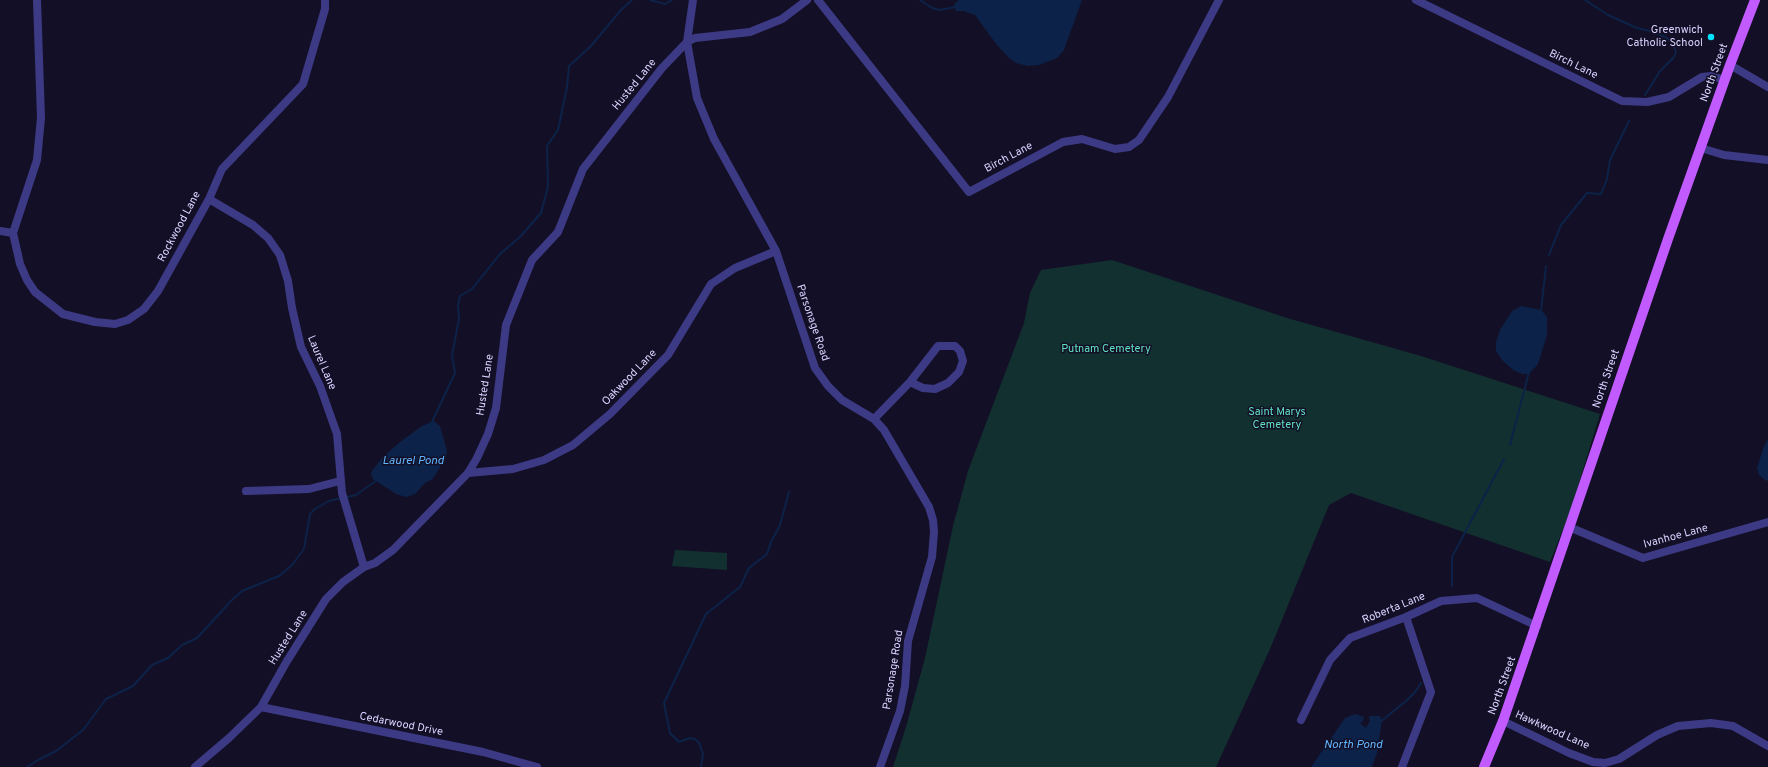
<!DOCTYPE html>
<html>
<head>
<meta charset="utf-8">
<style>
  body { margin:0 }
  canvas { display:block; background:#130f26 }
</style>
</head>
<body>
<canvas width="1768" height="767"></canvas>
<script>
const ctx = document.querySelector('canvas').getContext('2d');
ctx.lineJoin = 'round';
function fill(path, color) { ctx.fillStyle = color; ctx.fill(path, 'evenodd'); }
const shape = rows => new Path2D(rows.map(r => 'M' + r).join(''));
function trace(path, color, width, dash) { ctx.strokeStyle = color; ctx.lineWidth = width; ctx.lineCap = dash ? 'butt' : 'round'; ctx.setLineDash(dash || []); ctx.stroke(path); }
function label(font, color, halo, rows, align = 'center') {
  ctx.font = font + ' Overpass,sans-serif'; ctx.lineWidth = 3; ctx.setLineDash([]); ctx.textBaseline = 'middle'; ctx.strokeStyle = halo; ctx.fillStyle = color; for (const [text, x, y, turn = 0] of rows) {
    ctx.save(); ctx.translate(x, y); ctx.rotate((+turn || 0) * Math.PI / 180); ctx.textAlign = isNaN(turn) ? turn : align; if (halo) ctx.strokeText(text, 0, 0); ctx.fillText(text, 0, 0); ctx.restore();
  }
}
fill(shape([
  [1112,260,1287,318,1421,356,1600,414,1571,509,1550,562,1351,493,1329,505,1270,649,1216,767,893,767,906,727,925,658,953,526,968,471,1024,323,1030,293,1041,270],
  [675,550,727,553,727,570,672,566]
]), '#12302f');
fill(shape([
  [959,0,1082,0,1064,50,1057,58,1039,65,1028,66,1016,63,1009,58,997,45,975,15,964,11,956,11,954,7,955,3],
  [1521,306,1541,310,1547,317,1547,335,1538,364,1529,374,1522,374,1513,370,1502,360,1496,351,1496,342,1500,330,1512,311],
  [434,421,440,426,447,451,446,458,432,480,426,482,415,494,406,497,396,494,373,479,371,474,372,471,381,459,400,442,422,426],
  [1768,439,1768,481,1765,480,1759,475,1757,468,1764,446],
  [1355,714,1364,717,1363,721,1360,723,1366,728,1370,721,1369,716,1380,716,1382,720,1377,753,1372,767,1311,767,1345,718]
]), '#0c2248');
trace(shape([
  [650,0,665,4,672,0],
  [920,0,932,8,939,10,956,7],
  [1585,0,1608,15,1637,28,1654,32,1667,38,1673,44,1676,52,1674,57,1660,71,1645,95],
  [1549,255,1561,225,1587,193,1601,194,1607,179,1610,160,1629,121],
  [1541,311,1546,266],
  [431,424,455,373,452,355,459,319,458,305,460,296,472,289,500,254,520,237,541,213,548,187,547,146,558,130,567,87,569,66,590,47,621,10,632,0],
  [1510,445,1529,372],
  [347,497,356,495,377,480],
  [1452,586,1452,557,1504,459],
  [1380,722,1406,701,1415,692,1421,683],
  [27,767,38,760,56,751,83,730,106,699,133,686,152,665,168,658,182,645,197,638,232,600,242,591,279,576,292,565,304,549,310,514,315,509,329,501,342,498],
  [701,767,703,754,699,743,695,739,690,738,679,742,670,733,664,703,706,614,740,587,749,568,767,554,771,542,780,525,789,492]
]), '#0c2248', 2);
trace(shape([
  [693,0,687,42,697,98,714,139,776,251,815,368,828,386,842,400,874,419,884,430,929,507,933,520,934,532,932,557,908,641,905,686,900,711,880,767],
  [818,0,969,192,1063,142,1082,139,1115,149,1129,147,1139,140,1168,97,1219,0],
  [1416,0,1622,101,1647,102,1669,97,1702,77,1711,76,1725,80],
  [1730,65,1768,87],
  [1701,148,1724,155,1768,160],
  [209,199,253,225,268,238,280,255,288,281,292,308,301,347,320,386,337,434,342,493,364,567],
  [0,231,13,233,37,160,41,118,37,0],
  [13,233,20,264,27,280,35,292,63,314,95,322,115,324,128,320,144,309,158,291,209,199,222,169,303,84,325,9,325,0],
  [874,419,910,382,938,346,955,346,960,351,963,361,959,372,948,383,935,389,923,388,910,382],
  [468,473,513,469,544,460,573,445,610,414,668,355,711,284,735,268,776,251],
  [246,491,309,489,340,481],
  [1569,527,1643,558,1768,522],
  [261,707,483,752,537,767],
  [1301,720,1330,660,1350,638,1406,617,1441,601,1477,598,1537,626],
  [1503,721,1569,753,1593,762,1605,763,1619,759,1657,735,1678,726,1711,723,1733,726,1768,746],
  [195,767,229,738,261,707,287,661,326,599,343,582,364,567,375,563,393,550,468,473,477,458,488,434,496,408,506,325,532,260,558,232,583,169,662,68,687,42,695,38,750,32,782,19,807,0],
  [1402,767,1431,692,1406,617]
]), '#3d3a85', 8);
trace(shape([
  [1484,767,1503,721,1668,239,1730,65,1755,0]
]), '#c25bff', 10);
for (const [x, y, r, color] of [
  [1711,37,4,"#00e5ff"]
]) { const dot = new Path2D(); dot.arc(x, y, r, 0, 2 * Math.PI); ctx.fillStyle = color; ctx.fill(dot); trace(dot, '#130f26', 1.5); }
label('11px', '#d9d4ff', '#130f26', [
  ["Greenwich",1703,31],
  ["Catholic School",1703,44]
], 'right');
label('11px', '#d9d4ff', '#130f26', [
  ["Birch Lane",1573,65,26],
  ["North Street",1715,73,-70],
  ["Husted Lane",635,85,-51],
  ["Birch Lane",1009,158,-28],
  ["Rockwood Lane",180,227,-62],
  ["Parsonage Road",812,323,71],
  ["Laurel Lane",321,363,67],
  ["Oakwood Lane",630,378,-46],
  ["North Street",1607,379,-71],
  ["Husted Lane",486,385,-81],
  ["Ivanhoe Lane",1676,537,-15],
  ["Roberta Lane",1394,609,-22],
  ["Husted Lane",289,638,-58],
  ["Parsonage Road",894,670,-81],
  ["North Street",1503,686,-70],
  ["Cedarwood Drive",401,725,11],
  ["Hawkwood Lane",1552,731,24]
]);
label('11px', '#5fe0c0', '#130f26', [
  ["Putnam Cemetery",1106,350],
  ["Saint Marys",1277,413],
  ["Cemetery",1277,426]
]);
label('italic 12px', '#62b6ff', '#130f26', [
  ["Laurel Pond",413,462],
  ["North Pond",1353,746]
]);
</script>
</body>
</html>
